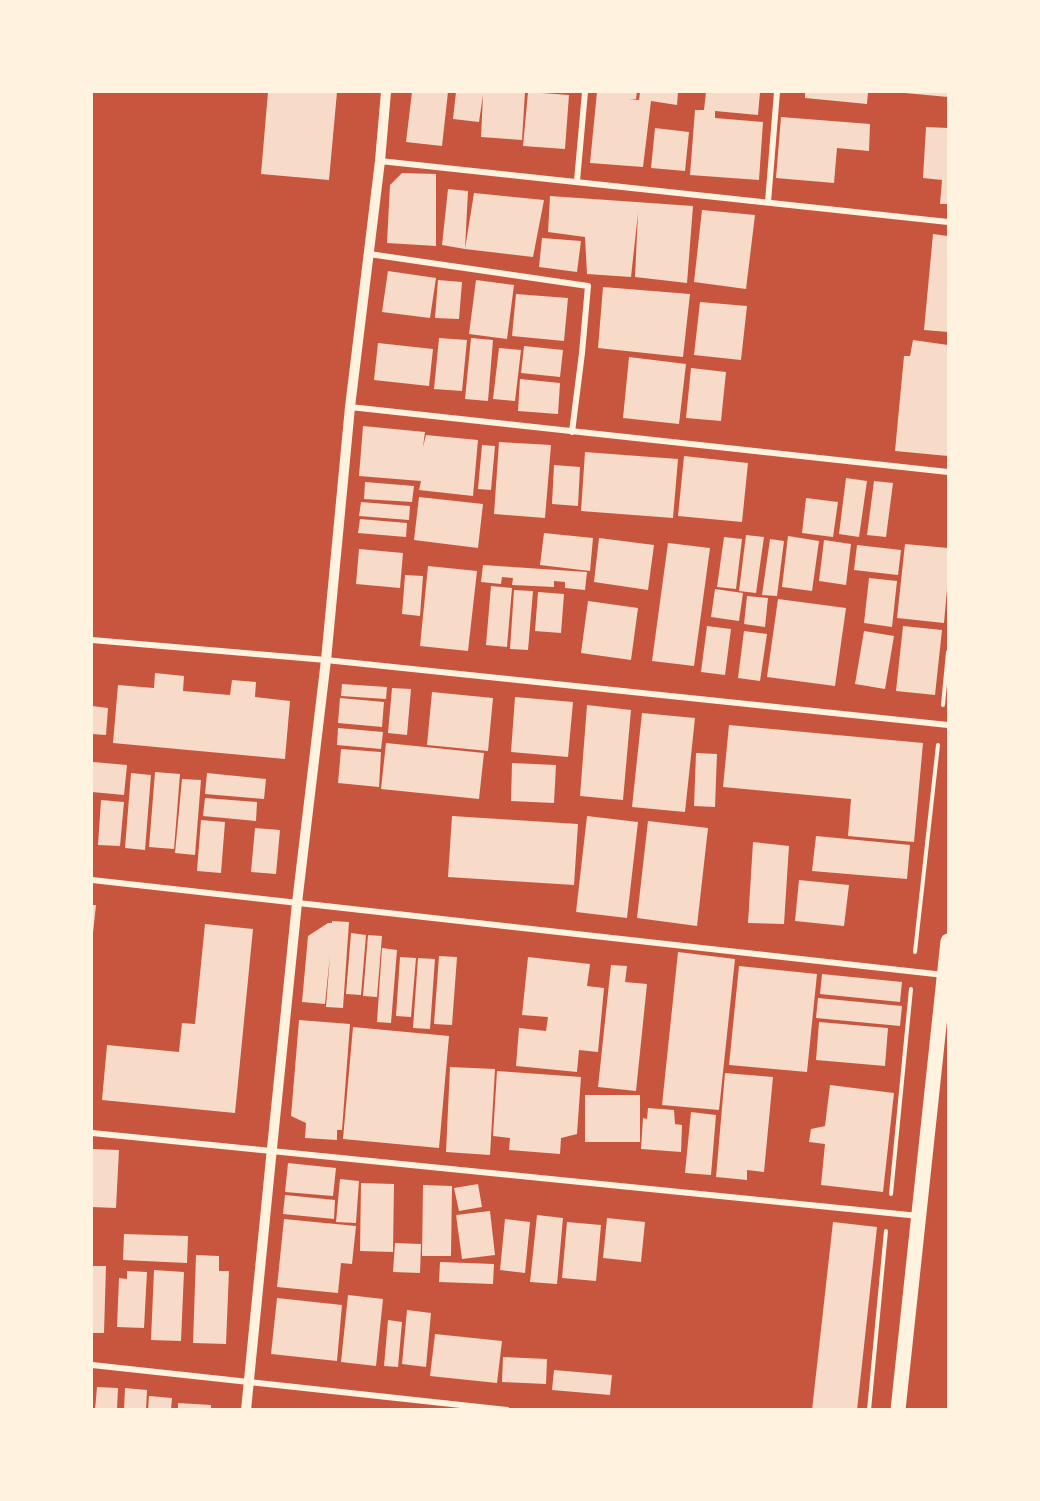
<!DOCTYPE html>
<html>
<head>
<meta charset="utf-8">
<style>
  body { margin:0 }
  #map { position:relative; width:1040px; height:1501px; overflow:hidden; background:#c8553d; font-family:"Public Sans",sans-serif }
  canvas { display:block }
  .frame { position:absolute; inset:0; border:93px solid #fff3e0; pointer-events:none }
</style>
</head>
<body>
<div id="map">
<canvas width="1040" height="1501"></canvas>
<div class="frame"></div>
</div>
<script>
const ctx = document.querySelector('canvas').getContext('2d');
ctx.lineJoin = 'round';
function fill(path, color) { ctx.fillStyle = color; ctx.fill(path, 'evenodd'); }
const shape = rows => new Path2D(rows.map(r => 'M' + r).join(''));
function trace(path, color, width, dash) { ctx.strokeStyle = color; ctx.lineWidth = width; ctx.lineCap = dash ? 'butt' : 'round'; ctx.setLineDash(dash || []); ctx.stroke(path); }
fill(shape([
  [268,92,337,92,329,180,261,174],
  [412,92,448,92,442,146,406,142],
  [456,92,525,92,522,140,481,137,483,95,479,122,453,119],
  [528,92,569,95,565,149,523,146],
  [597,92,637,92,636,99,629,99,639,100,640,92,678,92,677,105,651,101,643,167,590,163],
  [706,92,760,92,758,115,715,111,715,118,763,122,759,180,690,175,695,110,704,110],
  [805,92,868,92,867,104,805,98],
  [905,92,948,92,948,97,905,93],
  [781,117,870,124,869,151,837,148,834,183,776,178],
  [926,127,948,128,948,204,940,204,942,180,923,178],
  [655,128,689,132,685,171,651,168],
  [402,173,436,174,436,246,387,243,390,185],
  [448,189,468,191,465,249,474,193,544,200,533,257,465,249,442,245],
  [550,196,693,206,687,283,635,277,638,213,631,277,587,274,585,237,548,232],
  [702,210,755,215,746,289,694,282],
  [933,234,948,236,948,332,924,330],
  [542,238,581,241,577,272,539,267],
  [388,271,436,278,430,318,382,312],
  [438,280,462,282,459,319,435,318],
  [476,280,514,285,507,339,469,334],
  [603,287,690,294,683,357,598,348],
  [516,294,568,298,564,341,512,336],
  [700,302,747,306,741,360,694,355],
  [439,338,467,340,462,391,434,389],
  [471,338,493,340,488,401,465,399],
  [913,340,948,345,948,456,895,451,904,356,910,356],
  [378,343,433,349,429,386,374,380],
  [524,346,563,350,560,377,521,373],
  [499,348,521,350,515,401,493,399],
  [629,357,686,364,679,424,623,418],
  [691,368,726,372,721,421,686,418],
  [520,379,560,383,558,414,518,411],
  [363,426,425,432,423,447,426,435,478,440,473,496,419,490,421,481,359,476],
  [499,442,551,445,545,518,494,514],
  [482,445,495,446,491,490,478,489],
  [585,452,678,459,673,518,581,511],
  [684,456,748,463,742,522,678,516],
  [554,465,580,467,578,506,552,504],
  [846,478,867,481,859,537,839,534],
  [874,481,893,483,886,537,867,535],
  [365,482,414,486,412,502,364,499],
  [419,497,483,504,478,548,414,540],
  [806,498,838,502,833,537,802,533],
  [361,502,410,506,409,520,359,516],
  [360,519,407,523,406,537,358,533],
  [544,533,593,538,590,571,540,565],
  [746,535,764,537,756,593,739,591],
  [788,536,819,541,812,591,782,587],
  [724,537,742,539,736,589,717,587],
  [599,538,654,545,648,590,594,582],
  [770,539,784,541,777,596,762,595],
  [824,540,851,544,846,585,819,581],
  [668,543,710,548,694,666,652,661],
  [905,544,948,548,948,578,944,623,897,618],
  [857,545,901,550,898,575,854,570],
  [359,549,403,553,400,588,356,584],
  [483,565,587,572,585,590,565,588,565,582,554,581,554,587,512,585,513,578,502,577,501,584,481,582],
  [428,566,477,571,468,651,420,646],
  [405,575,423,576,420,616,402,614],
  [869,578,897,581,892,627,864,623],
  [491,586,512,588,507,647,486,645],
  [715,589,743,593,739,621,711,617],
  [514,590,533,591,528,650,510,649],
  [538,592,564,594,561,633,535,631],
  [747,596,768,598,765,627,744,624],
  [778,599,846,608,835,686,767,677],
  [588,601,638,608,631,660,581,653],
  [707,626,731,629,725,675,701,672],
  [903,626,942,630,935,695,896,691],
  [744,631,767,634,760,681,738,678],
  [864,631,894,636,885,689,855,684],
  [155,673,184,676,183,691,230,695,232,680,256,682,255,697,290,701,285,759,113,743,118,685,154,688],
  [342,684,387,687,386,699,341,696],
  [392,688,411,689,407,735,388,733],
  [432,692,493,698,488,751,427,745],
  [515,697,573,702,568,757,511,752],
  [340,698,384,702,382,727,338,723],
  [587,705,631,710,623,800,580,796],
  [92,706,108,708,106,735,92,734],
  [642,713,695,718,685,812,632,807],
  [729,725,923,743,914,842,848,836,851,799,723,787],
  [338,728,383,732,381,749,337,745],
  [386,743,484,753,479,799,381,789],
  [341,749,381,752,379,787,338,783],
  [696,753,717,754,715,807,694,806],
  [93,762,127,765,124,795,92,792],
  [512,763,556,765,554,803,511,801],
  [155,772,180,774,174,849,149,847],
  [131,773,151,775,145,850,125,848],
  [207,773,266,779,264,799,205,794],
  [182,779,201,780,195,855,175,853],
  [205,798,257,802,256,821,203,816],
  [101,800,124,802,120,846,98,845],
  [452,816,578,824,574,885,448,877],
  [587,816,638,822,627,918,576,912],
  [201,820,225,822,221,873,197,871],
  [648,821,708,828,697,926,637,918],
  [255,828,280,830,276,874,251,872],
  [816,836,910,845,907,879,812,871],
  [753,842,789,846,784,924,748,923],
  [799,880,849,885,844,926,795,921],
  [92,905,96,905,93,933,92,933],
  [332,921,349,922,343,1008,326,1007,330,955,325,1004,302,1002,308,936,328,923,332,923],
  [205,924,253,929,235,1113,102,1100,107,1045,179,1052,182,1023,195,1024],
  [351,933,366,935,361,995,346,994],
  [368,935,382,936,377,997,363,996],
  [382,948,397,950,391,1023,377,1022],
  [678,952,735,959,719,1110,662,1105],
  [439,956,457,957,452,1025,434,1024],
  [400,957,416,958,411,1017,396,1016],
  [528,957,590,964,587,986,604,988,598,1052,579,1050,577,1072,516,1066,519,1028,546,1031,548,1017,522,1015],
  [418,958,435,959,430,1029,413,1028],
  [611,965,627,966,625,982,647,984,636,1091,598,1087],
  [739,966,817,974,807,1072,729,1065],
  [822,974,902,982,900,1002,820,994],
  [818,998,902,1006,900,1026,816,1018],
  [299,1020,350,1024,342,1130,337,1130,337,1140,305,1138,306,1123,291,1116],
  [819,1022,888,1028,885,1066,816,1060],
  [353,1027,449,1036,439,1148,343,1139],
  [450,1067,495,1069,490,1155,446,1152],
  [497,1071,581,1077,577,1134,561,1138,560,1154,509,1150,510,1138,493,1136],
  [725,1073,773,1077,764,1172,747,1170,747,1180,716,1177],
  [830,1085,894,1093,883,1192,821,1185,825,1144,809,1142,811,1129,825,1126],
  [585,1095,640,1095,640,1142,585,1142],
  [648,1108,674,1110,675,1124,682,1125,681,1152,641,1149,643,1118,647,1119],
  [691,1112,716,1115,711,1175,685,1173],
  [92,1149,119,1150,116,1208,92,1207],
  [288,1163,336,1168,333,1196,285,1192],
  [340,1179,359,1181,356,1223,336,1222],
  [361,1183,394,1184,393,1252,360,1251],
  [478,1184,482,1207,459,1211,454,1188],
  [423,1185,452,1186,451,1256,422,1256],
  [285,1195,335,1200,334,1219,283,1214],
  [490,1211,495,1255,462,1259,456,1215],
  [537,1215,563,1218,557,1284,530,1282],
  [607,1218,645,1222,641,1262,603,1258],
  [284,1219,356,1226,352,1264,341,1263,338,1293,277,1287],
  [505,1219,530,1222,525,1273,500,1270],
  [567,1222,601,1225,596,1281,562,1278],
  [833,1222,877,1227,857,1410,812,1410],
  [124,1234,188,1236,187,1263,123,1260],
  [395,1243,421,1244,420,1273,393,1272],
  [196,1255,219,1256,219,1271,229,1271,226,1344,193,1343],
  [440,1262,494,1264,493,1284,439,1282],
  [92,1266,106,1266,104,1333,92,1333],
  [154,1270,184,1272,181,1341,151,1340],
  [127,1271,147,1272,144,1328,117,1327,119,1278,127,1279],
  [348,1295,383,1299,376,1366,341,1362],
  [277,1298,342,1305,337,1361,271,1354],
  [407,1310,431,1313,426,1367,402,1364],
  [388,1320,402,1322,398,1367,384,1366],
  [435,1334,502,1341,497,1383,430,1376],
  [503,1357,547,1359,546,1384,502,1382],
  [554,1370,612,1375,610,1395,552,1390],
  [97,1387,118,1388,117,1410,95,1410],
  [125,1388,147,1390,146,1410,124,1410],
  [149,1396,172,1398,171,1410,148,1410],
  [178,1403,211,1405,211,1410,178,1410]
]), '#f7dbc8');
trace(shape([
  [943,705,948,652],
  [915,952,938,745],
  [891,1194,911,989],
  [869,1410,886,1231]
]), '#fff3e0', 4);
trace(shape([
  [380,161,948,222],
  [577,181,585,92],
  [768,202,777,92],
  [369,254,588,286,582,353,572,432],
  [350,407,948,472],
  [92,640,326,660,948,725],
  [92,880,944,975],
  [92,1133,919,1216],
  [92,1365,507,1410]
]), '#fff3e0', 6);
trace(shape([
  [246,1410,271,1158,297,903,326,660,350,407,380,161,386,92]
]), '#fff3e0', 10);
trace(shape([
  [898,1410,948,941]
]), '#fff3e0', 15);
</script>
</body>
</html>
